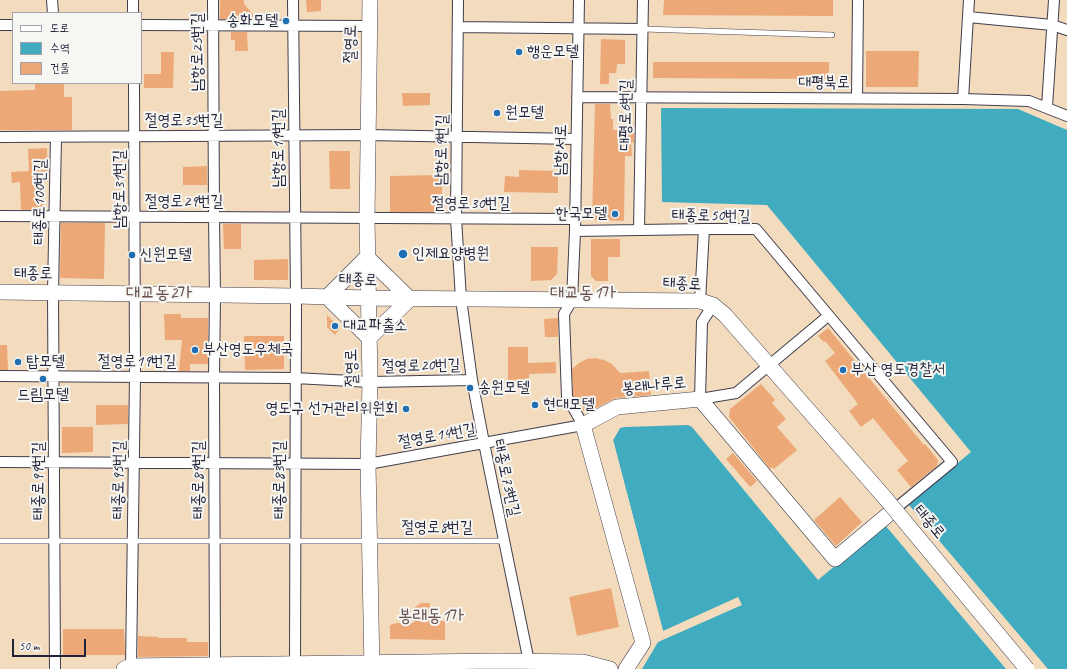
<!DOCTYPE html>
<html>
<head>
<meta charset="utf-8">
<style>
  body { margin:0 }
  #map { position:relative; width:1067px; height:669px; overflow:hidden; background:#f3dbbd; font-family:Caveat,"Poor Story",sans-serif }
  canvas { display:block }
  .legend { position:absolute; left:12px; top:12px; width:130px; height:72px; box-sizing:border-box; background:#f6f6f2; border:1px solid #a1a1a9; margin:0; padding:5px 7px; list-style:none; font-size:12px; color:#22223b }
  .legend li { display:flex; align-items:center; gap:8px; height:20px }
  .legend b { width:20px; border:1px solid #a1a1a9 }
  .scale { position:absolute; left:12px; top:639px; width:74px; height:18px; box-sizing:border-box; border:2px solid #22223b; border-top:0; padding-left:5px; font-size:12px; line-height:14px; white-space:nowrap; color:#22223b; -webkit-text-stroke:3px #f6f6f2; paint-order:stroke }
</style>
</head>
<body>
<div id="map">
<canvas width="1067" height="669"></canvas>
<ul class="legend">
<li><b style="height:5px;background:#fff"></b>도로</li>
<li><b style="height:11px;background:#41acc0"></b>수역</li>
<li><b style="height:11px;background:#eca877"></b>건물</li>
</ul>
<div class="scale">50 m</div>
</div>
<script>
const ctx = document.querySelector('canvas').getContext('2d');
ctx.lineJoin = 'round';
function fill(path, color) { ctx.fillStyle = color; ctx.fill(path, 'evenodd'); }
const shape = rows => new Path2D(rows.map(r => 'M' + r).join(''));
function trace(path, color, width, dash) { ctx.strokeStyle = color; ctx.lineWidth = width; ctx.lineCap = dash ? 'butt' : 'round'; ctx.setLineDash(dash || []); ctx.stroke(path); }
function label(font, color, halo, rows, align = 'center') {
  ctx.font = font + ' Caveat,"Poor Story",sans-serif'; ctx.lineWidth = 4; ctx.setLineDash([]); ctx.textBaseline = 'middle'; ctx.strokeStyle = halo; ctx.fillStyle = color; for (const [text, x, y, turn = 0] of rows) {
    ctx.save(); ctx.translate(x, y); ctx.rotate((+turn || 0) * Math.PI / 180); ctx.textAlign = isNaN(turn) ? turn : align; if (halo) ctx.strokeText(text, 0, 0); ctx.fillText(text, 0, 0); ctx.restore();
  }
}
fill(shape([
  [661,108,1018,109,1067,130,1067,669,642,669,658,642,663,631,613,440,620,428,625,427,688,425,692,427,818,580,971,452,767,205,662,202]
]), '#41acc0');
fill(shape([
  [620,428,613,440,663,631,738,597,742,605,658,642,657,639,661,631,611,440,612,436,617,429],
  [909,505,1048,669,1006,669,885,525]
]), '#f3dbbd');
fill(shape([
  [220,0,244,0,244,4,253,14,253,19,220,19],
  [306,0,321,0,321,11,307,12],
  [664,0,833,0,833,16,663,15],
  [231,32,247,32,248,51,235,51,235,40,231,40],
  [601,39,625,40,625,64,617,64,616,73,609,73,609,84,600,84],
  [866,51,919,51,918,87,866,87],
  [161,52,174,52,173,88,144,88,144,74,161,74],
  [653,62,829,62,829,79,653,78],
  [35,83,64,83,64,97,72,97,72,130,0,130,0,91,35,90],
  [402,93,430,93,430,105,403,106],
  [595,104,610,104,611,119,613,119,613,130,634,130,634,143,631,142,632,156,625,156,624,221,592,220],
  [47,148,48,182,42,182,43,210,21,210,20,182,12,183,11,172,29,171,28,149],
  [329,151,350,151,350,189,330,189],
  [207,166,207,185,183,185,183,167],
  [519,170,558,171,558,193,504,192,505,176,519,177],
  [442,175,442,212,390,212,390,176],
  [61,223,105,223,104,279,60,278],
  [223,224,241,224,241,249,224,249],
  [591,239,620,239,620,257,608,257,608,281,596,281,591,276],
  [531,247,558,247,557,274,551,280,531,281],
  [288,259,288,280,254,280,254,260],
  [164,314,181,314,181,318,208,318,208,364,190,364,190,371,179,371,182,340,165,340],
  [327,315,340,328,335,335,327,327],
  [558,318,558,337,545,337,544,319],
  [828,328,924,445,925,444,938,460,937,466,911,487,897,470,908,461,873,418,861,427,849,411,858,404,825,361,835,353,825,341,824,342,818,336],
  [244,336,284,336,284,369,245,370],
  [0,345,7,345,8,370,0,370],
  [508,347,528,347,528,363,556,362,556,373,529,374,529,382,508,382],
  [595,358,604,360,612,364,620,373,649,371,651,395,616,398,588,412,582,410,573,395,572,369,579,363,587,359],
  [761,384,775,400,772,403,786,419,777,427,797,450,774,469,772,467,770,469,729,417,730,409],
  [96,405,128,405,128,424,96,425],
  [62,427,93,427,93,452,62,453],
  [733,453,757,481,750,487,726,459],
  [840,497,862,522,836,546,814,520],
  [611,588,619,627,577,636,569,597],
  [421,603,430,603,430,621,445,621,445,640,390,639,390,625,397,623,414,623,414,608],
  [63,629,124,629,125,655,63,655],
  [138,636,158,637,158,638,187,638,187,642,208,642,208,656,138,657]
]), '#eca877');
const lane = shape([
  [643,29,832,35],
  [0,541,504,541]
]);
const street = shape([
  [52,0,53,13],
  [133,0,133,13],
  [213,0,214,217,215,296,214,377,215,665],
  [293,0,296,296,295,664],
  [458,0,456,218,461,299,472,380,484,443,529,662],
  [968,17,1052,25,1067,30],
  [0,25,13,25],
  [141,25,370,26],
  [458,27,643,29],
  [577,97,963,99,1029,101,1067,116],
  [857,98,858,0],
  [963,99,969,0],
  [1047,107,1054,0],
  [0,137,368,135,576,139],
  [0,216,575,219],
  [639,230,643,0],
  [575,231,704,229,756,229,952,462,896,508],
  [700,301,704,229],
  [713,305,702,322,700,399,736,393,828,316],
  [0,376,295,378,370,382,472,380],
  [0,462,368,464,583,425,567,397,564,314,572,300,575,231,579,0],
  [131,666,135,377,134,83],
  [55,669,53,292,56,137]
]);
const secondary = shape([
  [370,0,367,218,370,382,368,464,372,669],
  [367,257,410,299],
  [0,292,296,296,368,298,700,301,713,305,725,315,886,499],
  [327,297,369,338],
  [327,297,367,257],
  [369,338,410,299],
  [124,669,131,666,497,661,583,662,610,669],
  [626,669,643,643,583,425,617,407,700,399,835,559,896,508]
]);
trace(lane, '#413e4e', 6);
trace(street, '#413e4e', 12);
trace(secondary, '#413e4e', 16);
trace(lane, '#fff', 5);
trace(street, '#fff', 10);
trace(secondary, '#fff', 15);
const secondaryBridge = shape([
  [886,499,1027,669]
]);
trace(secondaryBridge, '#413e4e', 16, []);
trace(secondaryBridge, '#fff', 15);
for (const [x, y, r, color] of [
  [286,21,4,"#1f6fb2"],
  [519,52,4,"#1f6fb2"],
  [497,113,4,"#1f6fb2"],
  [615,214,4,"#1f6fb2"],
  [403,254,5,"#1f6fb2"],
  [132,255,4,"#1f6fb2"],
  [335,326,4,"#1f6fb2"],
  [195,350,4,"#1f6fb2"],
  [18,362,4,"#1f6fb2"],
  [843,370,4,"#1f6fb2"],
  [43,379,4,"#1f6fb2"],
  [470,388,4,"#1f6fb2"],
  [535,405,4,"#1f6fb2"],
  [406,409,4,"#1f6fb2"]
]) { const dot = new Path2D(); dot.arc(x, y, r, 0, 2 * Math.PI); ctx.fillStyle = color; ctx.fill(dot); trace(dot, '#f6f6f2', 1.5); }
label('16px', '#22223b', '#f6f6f2', [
  ["송화모텔",278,21,"right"],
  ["행운모텔",527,52],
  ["원모텔",505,113],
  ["한국모텔",607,214,"right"],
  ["인제요양병원",412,254],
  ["신원모텔",140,255],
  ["대교파출소",343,326],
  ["부산영도우체국",203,350],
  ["탑모텔",26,362],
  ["부산 영도경찰서",851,370],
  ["송원모텔",478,388],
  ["드림모텔",43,395,"center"],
  ["현대모텔",543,405],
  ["영도구 선거관리위원회",398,409,"right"]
], 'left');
label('16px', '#22223b', '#f6f6f2', [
  ["절영로",351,44,-89],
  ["남항로25번길",198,52,-90],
  ["대평북로",824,83],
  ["대평로6번길",626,115,-89],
  ["절영로35번길",184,121],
  ["남항로19번길",279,148,-90],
  ["남항로9번길",442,150,-89],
  ["남항서로",561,150,-89],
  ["남항로31번길",120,189,-90],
  ["태종로100번길",40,202,-89],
  ["절영로29번길",184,202],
  ["절영로30번길",471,204],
  ["태종로50번길",711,216,1],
  ["태종로",33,274],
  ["태종로",358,280,2],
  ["태종로",682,284,3],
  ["절영로19번길",137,362],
  ["절영로20번길",421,366,-1],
  ["절영로",352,368,-91],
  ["봉래나루로",654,386,-6],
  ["절영로14번길",437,436,-10],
  ["태종로73번길",506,478,78],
  ["태종로95번길",119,480,-89],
  ["태종로89번길",199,480,-90],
  ["태종로83번길",280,480,-90],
  ["태종로99번길",39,481,-90],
  ["태종로",929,522,50],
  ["절영로8번길",437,528]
]);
label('18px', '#695150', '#f6f6f2', [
  ["대교동2가",159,293],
  ["대교동1가",583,293],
  ["봉래동1가",431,616]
]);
</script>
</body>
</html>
